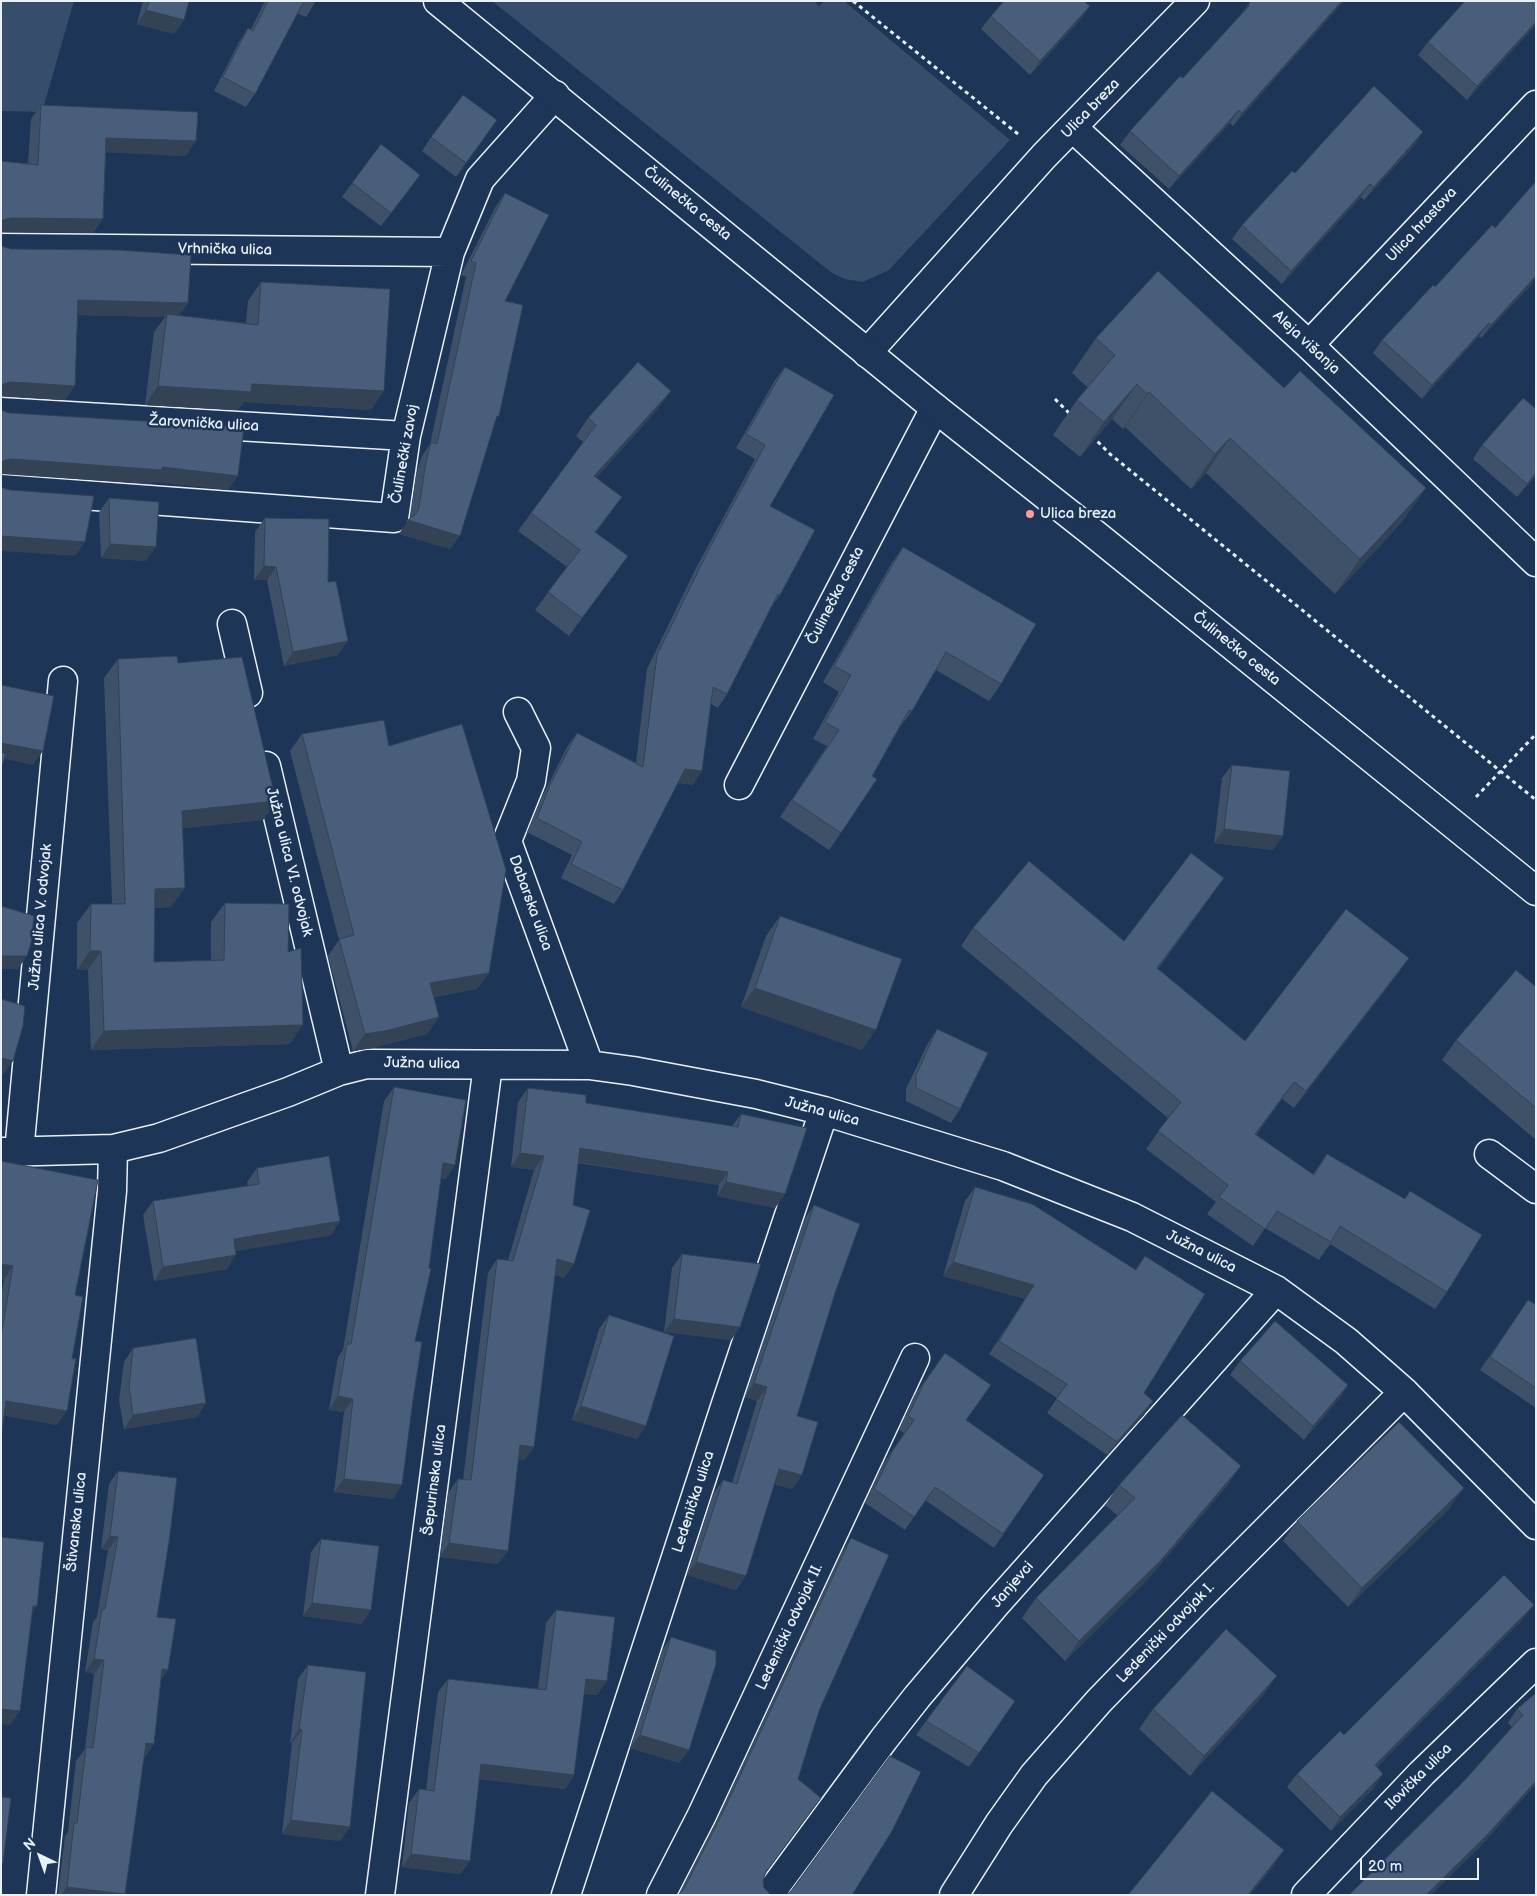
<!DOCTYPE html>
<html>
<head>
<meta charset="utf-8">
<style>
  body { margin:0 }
  #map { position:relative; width:1537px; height:1896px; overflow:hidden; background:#1d3557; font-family:"Balsamiq Sans",sans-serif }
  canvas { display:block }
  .frame { position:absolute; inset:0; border:2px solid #e8f1f8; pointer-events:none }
  .north { position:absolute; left:15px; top:1831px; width:50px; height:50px; -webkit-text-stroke:4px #1d3557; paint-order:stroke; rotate:318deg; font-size:14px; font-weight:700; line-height:20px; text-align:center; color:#e8f1f8 }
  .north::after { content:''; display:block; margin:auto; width:18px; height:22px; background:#e8f1f8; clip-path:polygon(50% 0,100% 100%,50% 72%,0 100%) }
  .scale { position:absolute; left:1360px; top:1858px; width:119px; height:22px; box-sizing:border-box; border:2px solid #e8f1f8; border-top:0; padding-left:6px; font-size:15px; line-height:18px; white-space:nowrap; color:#e8f1f8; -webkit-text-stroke:4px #1d3557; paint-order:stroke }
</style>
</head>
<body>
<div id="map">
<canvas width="1537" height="1896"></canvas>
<div class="frame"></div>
<div class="north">N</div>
<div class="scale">20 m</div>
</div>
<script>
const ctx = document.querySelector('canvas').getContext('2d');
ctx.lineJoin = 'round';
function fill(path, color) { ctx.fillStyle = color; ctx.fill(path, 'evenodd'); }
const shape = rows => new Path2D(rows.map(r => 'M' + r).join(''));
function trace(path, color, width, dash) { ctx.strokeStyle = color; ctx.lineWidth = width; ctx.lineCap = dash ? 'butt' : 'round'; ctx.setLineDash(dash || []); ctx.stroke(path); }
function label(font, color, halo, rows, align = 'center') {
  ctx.font = font + ' "Balsamiq Sans",sans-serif'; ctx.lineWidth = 5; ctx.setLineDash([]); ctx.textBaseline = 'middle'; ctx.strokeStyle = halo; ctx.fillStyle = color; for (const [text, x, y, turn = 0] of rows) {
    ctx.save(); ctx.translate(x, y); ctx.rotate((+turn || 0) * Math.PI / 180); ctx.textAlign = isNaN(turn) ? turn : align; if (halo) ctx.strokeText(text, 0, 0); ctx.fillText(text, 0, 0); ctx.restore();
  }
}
fill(shape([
  [1,1,74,1,42,112,1,111],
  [492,1,814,1,819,6,825,1,844,1,1010,140,889,270,863,282,845,279,832,273]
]), '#374d6c');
const minor = shape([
  [1073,128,1309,345,1536,562],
  [1,248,450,252],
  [1309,345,1536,105],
  [867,353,1044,156,1195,1],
  [1,412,406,436],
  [1,489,394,518,406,436,450,252,480,179,555,95],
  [232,624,248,693],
  [518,712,536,748,531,781,507,841,589,1065],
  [266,766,339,1071],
  [739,785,935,408],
  [1,1152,113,1149,159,1138,288,1092,339,1071,367,1064,589,1065,633,1071,756,1094,824,1111,1003,1166,1132,1217,1276,1290,1346,1341,1404,1392,1536,1525],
  [19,1152,63,681],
  [1489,1154,1536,1189],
  [41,1895,112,1191,113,1149],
  [380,1895,488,1065],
  [566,1895,725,1407,824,1111],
  [661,1895,702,1815,915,1358],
  [769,1895,884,1739,917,1697,995,1605,1276,1290],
  [954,1895,999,1824,1034,1775,1099,1701,1199,1598,1404,1392],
  [1306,1895,1422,1773,1536,1663]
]);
const major = shape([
  [438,1,935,408,1092,532,1536,891]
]);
trace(minor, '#e8f1f8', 31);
trace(major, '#e8f1f8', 31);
trace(shape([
  [853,1,1018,134],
  [1055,399,1070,414],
  [1092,436,1110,454,1536,800],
  [1476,797,1536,734]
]), '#e8f1f8', 3, [4, 4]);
trace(minor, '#1d3557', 28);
trace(major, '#1d3557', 28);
fill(shape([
  [143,1,189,1,184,20,174,34,137,24],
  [265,1,316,1,306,17,297,13,255,94,246,107,214,91,239,42,248,28,251,29],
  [1344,1,1233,126,1230,123,1169,189,1120,145,1130,131,1183,78,1238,18,1248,5],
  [1536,1,1536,27,1535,26,1467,100,1418,55,1428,42],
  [1090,6,1080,20,1030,75,981,29,991,16],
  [41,105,186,156,106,152,103,219,93,233,28,164,31,119],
  [497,120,456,177,422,151,431,137],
  [1414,146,1364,200,1361,197,1282,284,1232,239,1242,225,1295,173],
  [352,183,411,188,381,226,342,197],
  [505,193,505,301,495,422,450,549,399,534,410,519,416,475,422,456,430,444,466,277,461,275,496,206],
  [4,247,188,303,179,315,246,323,248,301,261,282,371,410,244,402,238,410,145,405,154,332,165,317,78,315,65,400,1,396],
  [1532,284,1481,338,1479,336,1422,399,1373,353,1382,340,1435,287],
  [1096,338,1284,388,1426,488,1401,523,1335,594,1206,473,1191,489,1125,427,1123,429,1112,419,1080,457,1053,435,1077,400,1088,388,1072,373],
  [785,367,770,506,780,595,771,607,727,694,718,708,711,704,693,785,678,783,623,890,614,904,561,878,572,855,527,832,541,799,567,747,577,733,636,763,647,669,696,568,755,459,736,448,775,380],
  [658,409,596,478,622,497,596,532,615,574,569,636,535,610,567,567,518,531,583,442,576,436,588,418],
  [1482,445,1536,476,1517,497,1473,459],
  [109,498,146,561,101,558,99,512],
  [265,518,328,582,338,655,284,666,267,580,254,580,255,532],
  [903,547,1001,684,989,701,936,670,912,711,900,727,841,833,829,850,780,817,827,746,813,739,839,692,823,682,891,564],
  [118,659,178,663,276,801,263,820,183,828,171,907,155,908,154,962,211,960,211,922,225,903,288,952,290,1044,91,1050,88,970,77,970,77,923,91,904,112,904,104,678],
  [302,734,389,746,489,973,477,989,434,997,439,1017,427,1034,373,1048,353,1051,328,956,339,940,290,751],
  [1232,765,1283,836,1273,850,1214,843,1222,778],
  [1212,895,1158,969,1245,1041,1409,958,1397,975,1294,1108,1282,1099,1256,1135,1313,1174,1327,1154,1405,1199,1410,1191,1447,1292,1435,1309,1330,1244,1319,1260,1265,1228,1253,1246,1207,1214,1216,1202,1146,1149,1168,1118,961,946,973,928,1124,941],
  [780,916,862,1050,741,1007,766,936],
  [1536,987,1536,1140,1442,1060,1456,1040],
  [937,1029,960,1109,951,1123,906,1101,906,1089,928,1043],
  [394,1087,446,1179,441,1178,415,1341,393,1499,334,1492,344,1412,329,1410,338,1357,343,1350,384,1101],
  [528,1088,586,1103,732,1126,741,1114,785,1194,775,1208,717,1196,719,1185,578,1163,564,1278,555,1275,534,1447,525,1460,519,1459,498,1564,440,1557,448,1493,458,1479,463,1480,488,1273,497,1259,508,1260,534,1170,511,1167,518,1102],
  [1,1161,75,1295,57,1425,4,1415,1,1438,1,1295,4,1280,1,1279],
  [257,1168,340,1221,331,1235,236,1251,227,1269,154,1281,143,1215,153,1201,248,1186,247,1182],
  [975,1187,1135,1270,1145,1256,1144,1393,1153,1401,1144,1415,1107,1455,1047,1413,1057,1398,989,1354,1025,1299,943,1276,965,1201],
  [814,1205,835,1293,797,1416,802,1475,792,1489,774,1484,736,1590,687,1575,713,1494,723,1480,732,1483,757,1401,745,1397,805,1218],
  [682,1254,740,1327,731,1340,664,1332,672,1268],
  [1528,1300,1536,1305,1536,1408,1480,1370],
  [609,1315,637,1439,572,1420,599,1329],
  [133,1348,206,1403,197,1417,124,1429,119,1400,124,1362],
  [945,1353,966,1420,1044,1475,994,1548,925,1500,905,1530,865,1503,883,1464,904,1433,899,1430,914,1396],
  [1240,1361,1348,1385,1339,1399,1304,1440,1230,1375],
  [118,1471,157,1617,168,1670,161,1679,154,1744,144,1758,125,1894,125,1895,58,1895,65,1836,68,1832,76,1761,85,1749,94,1674,85,1672,93,1622,97,1617,108,1550,101,1549,109,1484],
  [1119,1485,1227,1486,1147,1580,1065,1661,1022,1618,1036,1598,1118,1516,1105,1505],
  [1450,1508,1348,1607,1283,1541,1297,1521],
  [851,1538,819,1711,798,1779,821,1798,765,1873,763,1880,764,1888,770,1894,679,1894,716,1822,842,1552],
  [321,1539,362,1624,303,1616,311,1552],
  [556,1610,607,1681,597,1695,584,1694,574,1775,565,1789,479,1779,470,1861,460,1874,402,1867,409,1803,419,1789,426,1790,438,1692,448,1679,538,1689,546,1623],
  [1524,1618,1377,1767,1374,1788,1331,1831,1287,1787,1297,1774,1344,1735],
  [671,1637,689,1750,679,1763,630,1748,662,1651],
  [308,1665,350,1827,340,1841,282,1834,292,1743,290,1743,298,1679],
  [1536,1693,1536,1784,1478,1849,1464,1781,1512,1727,1508,1723,1517,1709],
  [1263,1696,1190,1776,1139,1729,1153,1709],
  [1015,1701,969,1767,916,1735,926,1721]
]), '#3f5169');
fill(shape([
  [1342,1,1344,1,1233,126,1242,113],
  [1090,6,1080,20,1030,75,1040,61],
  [146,10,184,20,174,34,137,24],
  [1536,22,1536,25,1467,100,1477,86],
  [1239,110,1230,123,1169,189,1179,176],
  [1423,132,1414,146,1364,200,1374,187],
  [106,138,196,141,186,156,96,152],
  [420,175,411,188,381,226,391,213],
  [1370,184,1361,197,1282,284,1291,271],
  [11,218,103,219,93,233,1,232,1,222,3,220],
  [1536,276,1536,278,1532,284,1481,338,1491,325],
  [78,300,188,303,178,317,167,314,165,317,68,315],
  [1489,323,1479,336,1422,399,1432,385],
  [11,382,75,386,65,400,1,396,1,386,4,384],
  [252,384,384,391,371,410,244,402,238,410,145,405,158,386],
  [1137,384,1112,419,1080,457,1104,422],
  [671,391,658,409,581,494,594,476],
  [1149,392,1125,427,1123,429,1147,394],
  [1230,438,1206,473,1191,489,1215,454],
  [12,459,162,467,238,476,228,490,153,482,151,484,1,474,1,463,5,460],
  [1536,473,1536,476,1517,497,1527,484],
  [1426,488,1401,523,1335,594,1360,559],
  [622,497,609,515,583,550,595,532],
  [408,520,460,536,450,549,399,534],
  [1,536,85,542,75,556,1,551],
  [110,544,156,547,146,561,101,558],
  [628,556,615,574,569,636,582,618],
  [264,566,276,567,267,580,254,580],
  [348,641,338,655,284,666,293,652],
  [1,743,43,751,33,765,1,758],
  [685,769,702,771,693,785,676,783],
  [276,801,263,820,169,830,182,811],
  [1224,829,1283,836,1273,850,1214,843],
  [1224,878,1212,895,1145,985,1157,968],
  [185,888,171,907,142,908,155,889],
  [90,951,101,951,88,970,77,970],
  [1,956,27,956,18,969,1,969],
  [1409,958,1397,975,1294,1108,1306,1091],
  [489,973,477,989,418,999,430,983],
  [755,988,876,1030,862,1050,741,1007],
  [439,1017,427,1034,373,1048,353,1051,365,1034],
  [303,1025,290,1044,91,1050,104,1031],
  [1,1058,13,1061,3,1075,1,1074],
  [1294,1082,1282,1099,1243,1151,1255,1134],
  [580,1148,728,1172,719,1185,571,1161],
  [520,1153,544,1156,534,1170,511,1167],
  [443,1163,455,1165,446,1179,434,1177],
  [726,1182,785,1194,775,1208,717,1196],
  [340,1221,331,1235,224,1253,234,1239],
  [236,1255,227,1269,154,1281,163,1267],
  [557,1259,574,1264,564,1278,547,1273],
  [953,1262,1034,1285,1025,1299,943,1276],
  [1,1264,13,1266,4,1280,1,1279],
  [674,1319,740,1327,731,1340,664,1332],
  [754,1383,767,1387,757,1401,745,1397],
  [1348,1385,1339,1399,1304,1440,1313,1426],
  [338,1396,353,1399,344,1412,329,1410],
  [6,1401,67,1411,57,1425,1,1415],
  [1153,1401,1144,1415,1107,1455,1117,1442],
  [206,1403,197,1417,124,1429,133,1415],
  [581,1406,646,1426,637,1439,572,1420],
  [520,1445,534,1447,525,1460,511,1459],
  [1241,1466,1227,1486,1147,1580,1065,1661,1079,1641],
  [779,1469,802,1475,792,1489,769,1482],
  [344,1479,402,1485,393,1499,334,1492],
  [1464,1488,1450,1508,1348,1607,1362,1588],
  [110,1536,118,1537,108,1550,101,1549],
  [449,1543,508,1551,498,1564,440,1557],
  [696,1562,746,1576,736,1590,687,1575],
  [312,1603,371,1610,362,1624,303,1616],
  [1534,1605,1524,1618,1365,1779,1375,1765],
  [33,1606,37,1606,27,1620],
  [94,1659,104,1660,94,1674,85,1672],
  [162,1669,168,1670,158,1683],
  [1277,1676,1263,1696,1190,1776,1204,1756],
  [586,1679,607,1681,597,1695,576,1693],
  [1,1709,20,1711,10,1725,1,1724],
  [299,1729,302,1730,292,1743,290,1743],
  [640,1735,689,1750,679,1763,630,1748],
  [146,1743,154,1744,144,1758],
  [481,1764,574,1775,565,1789,472,1778],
  [1383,1774,1374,1788,1331,1831,1340,1817],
  [1536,1781,1536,1784,1478,1849,1431,1895,1426,1895],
  [291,1820,350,1827,340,1841,282,1834],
  [1284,1850,1271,1870,1250,1895,1248,1895],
  [411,1854,470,1861,460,1874,402,1867],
  [67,1887,125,1894,125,1895,61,1895]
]), '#334255');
const building = shape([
  [149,1,189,1,184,20,146,10,149,1],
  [268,1,304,1,255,94,223,77,248,28,253,31,268,1],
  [1004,1,1084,1,1090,6,1040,61,991,16,1004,1],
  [1251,1,1342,1,1242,113,1239,110,1179,176,1130,131,1180,76,1183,78,1249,6,1248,5,1251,1],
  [1465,1,1536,1,1536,22,1477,86,1428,42,1465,1],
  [1374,86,1423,132,1374,187,1370,184,1291,271,1242,225,1292,171,1295,173,1374,86],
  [463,95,497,120,466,163,431,137,463,95],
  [41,105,198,112,196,141,106,138,103,219,11,218,3,220,1,222,1,161,38,165,41,105],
  [381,144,420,175,391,213,352,183,381,144],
  [1536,181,1536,276,1491,325,1489,323,1432,385,1382,340,1433,285,1435,287,1492,225,1495,228,1536,181],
  [505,193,549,215,505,301,523,305,499,416,497,416,460,536,408,520,416,514,419,507,426,462,431,442,437,444,476,263,471,261,505,193],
  [1,245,4,247,11,249,118,250,191,255,188,303,78,300,75,386,11,382,4,384,1,386,1,245],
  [1158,271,1284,388,1300,371,1426,488,1360,559,1230,438,1215,454,1149,392,1147,394,1137,384,1104,422,1077,400,1115,355,1096,338,1158,271],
  [261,282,390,289,384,391,252,384,251,392,158,386,167,314,258,325,261,282],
  [638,362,671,391,594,476,622,497,595,532,628,556,582,618,548,592,580,550,531,513,596,425,588,418,638,362],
  [785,367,834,395,770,506,815,530,780,595,778,594,727,694,713,687,702,771,685,769,623,890,571,864,582,842,537,818,550,785,577,733,643,767,657,655,706,555,765,445,746,434,785,367],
  [1523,398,1536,409,1536,473,1527,484,1482,445,1523,398],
  [1,409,3,411,10,413,244,427,238,476,162,467,162,470,12,459,5,460,1,463,1,409],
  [1,486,3,488,10,490,94,496,85,542,1,536,1,486],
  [109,498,159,502,156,547,110,544,109,498],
  [265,518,329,519,328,582,336,581,348,641,293,652,276,567,264,566,265,518],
  [903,547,1036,624,1001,684,946,652,912,711,909,710,872,776,877,779,841,833,792,800,839,730,825,722,851,675,834,666,903,547],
  [177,656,178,663,242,657,276,801,182,811,185,888,155,889,154,962,224,960,225,903,289,904,288,952,301,948,303,1025,104,1031,101,951,90,951,91,904,125,904,118,659,177,656],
  [1,685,54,696,43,751,1,743,1,685],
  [384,720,389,746,462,724,506,870,489,973,430,983,439,1017,385,1031,365,1034,339,939,354,935,302,734,384,720],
  [1,752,6,754,1,768,1,752],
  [1232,765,1290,771,1283,836,1224,829,1232,765],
  [1191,853,1224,878,1157,968,1245,1041,1346,909,1409,958,1306,1091,1294,1082,1255,1134,1314,1175,1327,1154,1405,1199,1410,1191,1482,1235,1447,1292,1340,1226,1331,1242,1277,1211,1265,1229,1219,1197,1228,1185,1158,1131,1181,1102,973,928,1029,861,1124,941,1191,853],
  [1,906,34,916,31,943,27,956,1,956,1,906],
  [780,916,902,959,876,1030,755,988,780,916],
  [1516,970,1536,987,1536,1108,1456,1040,1516,970],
  [1,999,25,1006,23,1026,13,1061,1,1058,1,999],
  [937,1029,988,1053,960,1109,916,1088,916,1075,937,1029],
  [394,1087,466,1100,455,1165,443,1163,429,1268,431,1269,415,1341,422,1342,413,1400,402,1485,344,1479,353,1399,338,1396,347,1344,351,1344,394,1087],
  [528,1088,586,1095,586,1103,738,1127,741,1114,807,1128,785,1194,726,1182,728,1172,580,1148,573,1205,590,1210,574,1264,557,1259,534,1447,520,1445,508,1551,449,1543,458,1479,471,1480,497,1259,513,1261,544,1156,520,1153,528,1088],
  [329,1156,340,1221,234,1239,236,1255,163,1267,153,1201,259,1184,257,1168,329,1156],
  [1,1161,98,1180,75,1295,83,1297,72,1359,76,1358,67,1411,6,1401,1,1438,1,1336,13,1266,1,1264,1,1161],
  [975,1187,1032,1204,1136,1270,1145,1256,1205,1294,1144,1393,1153,1401,1117,1442,1056,1399,1067,1384,999,1341,1034,1285,953,1262,975,1187],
  [814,1205,860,1224,835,1293,797,1416,818,1422,802,1475,779,1469,746,1576,696,1562,723,1480,737,1484,767,1387,754,1383,814,1205],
  [682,1254,761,1264,740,1327,674,1319,682,1254],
  [1528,1300,1536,1305,1536,1388,1490,1357,1528,1300],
  [609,1315,674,1336,646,1426,581,1406,609,1315],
  [1275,1321,1348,1385,1313,1426,1240,1361,1275,1321],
  [196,1338,206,1403,133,1415,129,1387,133,1348,196,1338],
  [945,1353,991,1385,966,1420,1044,1475,1003,1534,935,1487,914,1517,874,1489,893,1450,914,1420,908,1416,924,1383,945,1353],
  [1182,1415,1241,1466,1161,1560,1079,1641,1036,1598,1135,1498,1119,1485,1182,1415],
  [1399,1422,1464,1488,1362,1588,1297,1521,1399,1422],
  [118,1471,177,1478,169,1542,157,1617,176,1619,168,1670,162,1669,154,1744,146,1743,125,1894,67,1887,74,1823,77,1823,86,1747,93,1748,104,1660,94,1659,102,1609,105,1609,118,1537,110,1536,118,1471],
  [1,1537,44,1542,37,1606,33,1606,20,1711,1,1709,1,1537],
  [851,1538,889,1555,819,1711,798,1779,821,1798,766,1872,763,1880,764,1888,771,1895,678,1895,684,1889,725,1808,851,1538],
  [321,1539,379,1546,371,1610,312,1603,321,1539],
  [1504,1575,1534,1605,1375,1765,1383,1774,1340,1817,1297,1774,1340,1731,1344,1735,1504,1575],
  [556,1610,615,1617,607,1681,586,1679,574,1775,481,1764,470,1861,411,1854,419,1789,434,1791,448,1679,546,1690,556,1610],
  [1226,1629,1277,1676,1204,1756,1153,1709,1226,1629],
  [671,1637,716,1651,716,1664,689,1750,640,1735,671,1637],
  [308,1665,366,1672,350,1827,291,1820,302,1730,299,1729,308,1665],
  [967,1666,1015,1701,979,1753,926,1721,967,1666],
  [1536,1693,1536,1781,1487,1835,1426,1895,1349,1895,1464,1781,1523,1715,1517,1709,1536,1693],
  [890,1756,921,1772,892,1831,852,1895,786,1895,791,1891,890,1756],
  [1212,1791,1284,1850,1248,1895,1128,1895,1212,1791],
  [1,1797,11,1798,3,1863,1,1863,1,1797]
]);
fill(building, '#495e7a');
trace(building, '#334255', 1);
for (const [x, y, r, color] of [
  [1030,514,5,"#ff9aa2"]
]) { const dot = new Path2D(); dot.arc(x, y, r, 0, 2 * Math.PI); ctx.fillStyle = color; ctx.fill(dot); trace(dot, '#1d3557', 2); }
label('15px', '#e8f1f8', '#1d3557', [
  ["Ulica breza",1091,109,-46],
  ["Čulinečka cesta",687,204,39],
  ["Ulica hrastova",1422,225,-47],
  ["Vrhnička ulica",225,250,1],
  ["Aleja višanja",1306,343,43],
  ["Žarovnička ulica",204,424,3],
  ["Čulinečki zavoj",405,454,-80],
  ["Čulinečka cesta",836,596,-63],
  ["Čulinečka cesta",1236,649,39],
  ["Južna ulica VI. odvojak",289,862,76],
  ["Dabarska ulica",530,903,70],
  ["Južna ulica V. odvojak",41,917,-85],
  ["Južna ulica",422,1064,1],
  ["Južna ulica",822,1112,15],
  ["Južna ulica",1201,1252,27],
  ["Šepurinska ulica",435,1480,-83],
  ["Ledenička ulica",694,1502,-72],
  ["Štivanska ulica",77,1522,-84],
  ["Janjevci",1013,1585,-49],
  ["Ledenički odvojak II.",790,1627,-65],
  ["Ledenički odvojak I.",1166,1633,-46],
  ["Ilovička ulica",1419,1777,-45]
]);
label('15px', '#e8f1f8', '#1d3557', [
  ["Ulica breza",1040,514]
], 'left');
</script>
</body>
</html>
